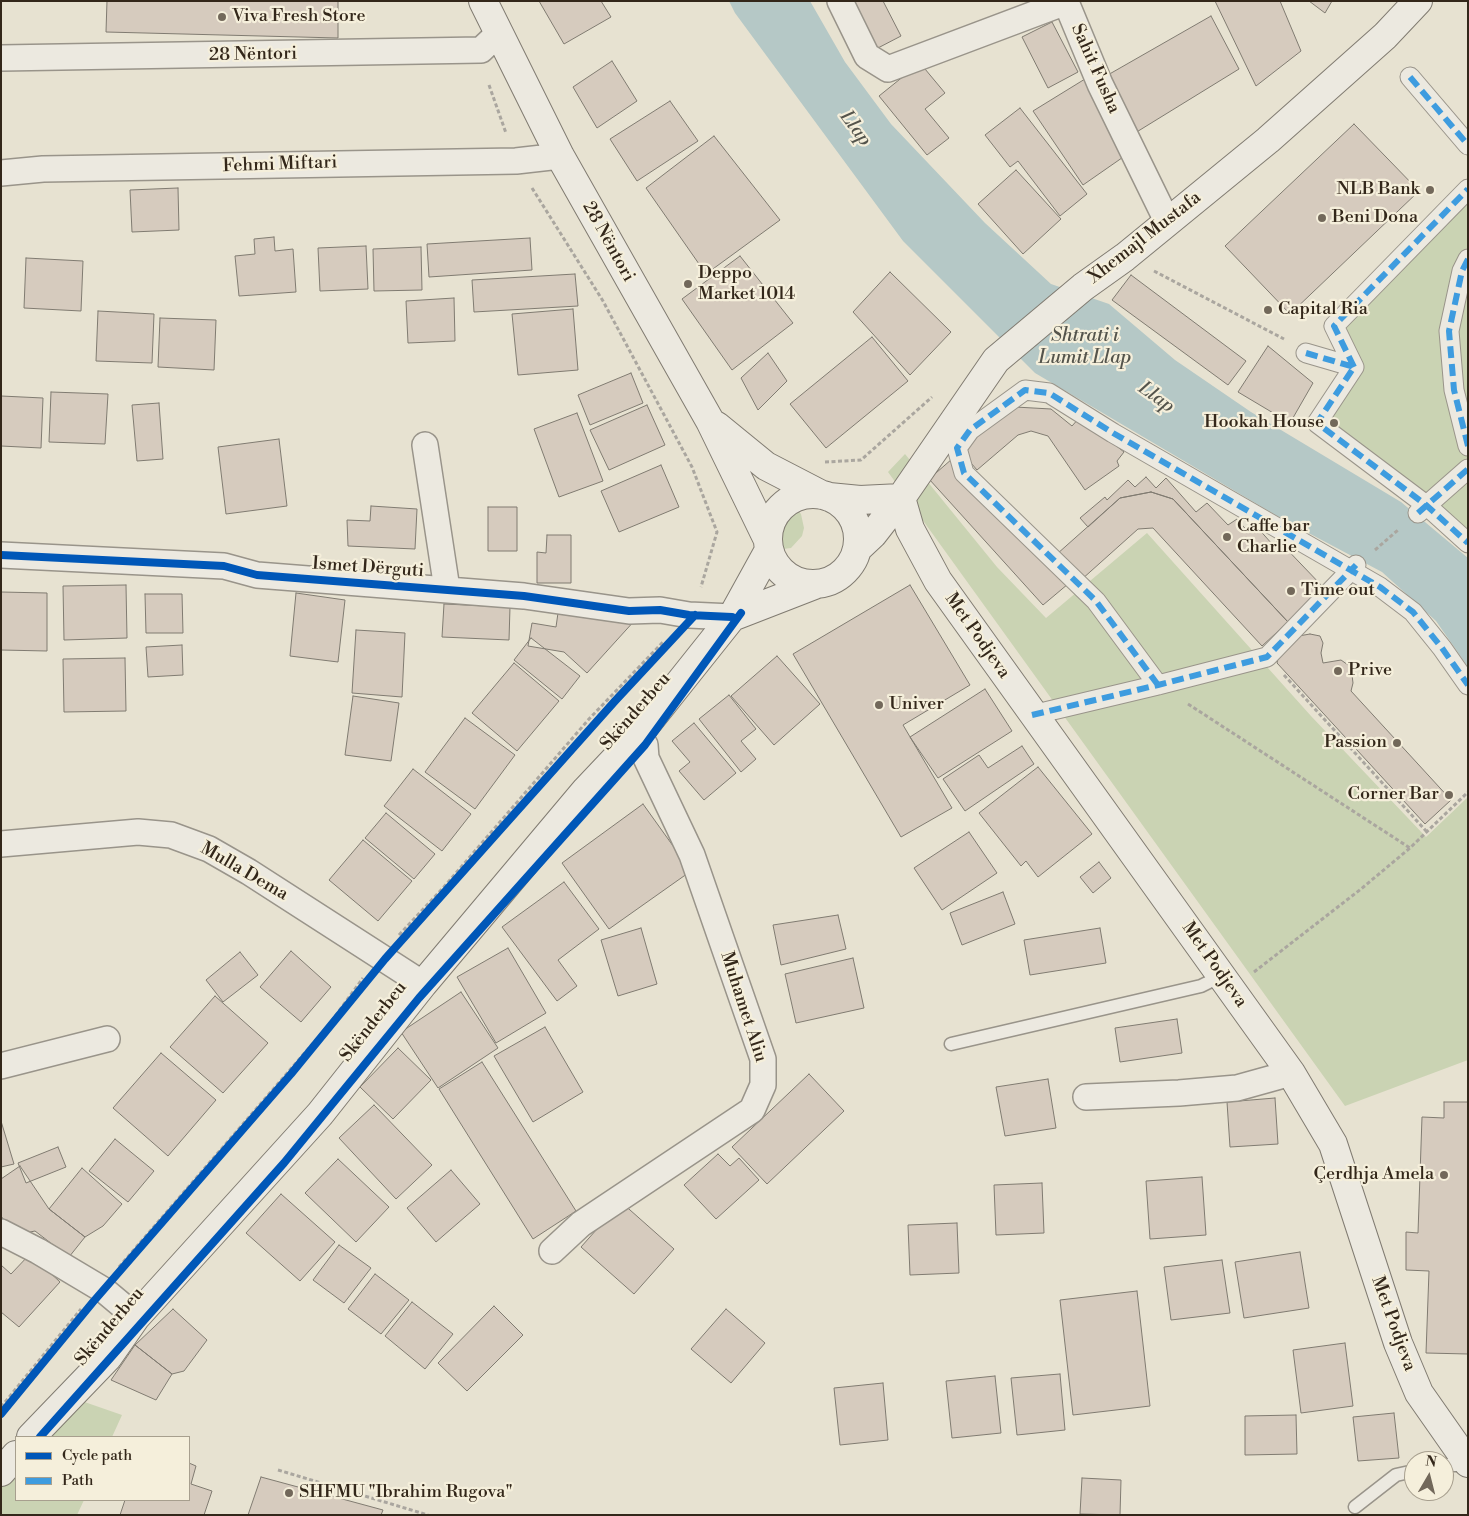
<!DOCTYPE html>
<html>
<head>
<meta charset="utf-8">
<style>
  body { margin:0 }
  #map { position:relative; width:1469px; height:1516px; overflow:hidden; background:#e7e2d1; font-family:"Libre Bodoni",serif }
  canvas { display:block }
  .frame { position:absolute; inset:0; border:2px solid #33271a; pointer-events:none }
  .legend { position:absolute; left:15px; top:1436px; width:175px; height:65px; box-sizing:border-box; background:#f5efdb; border:1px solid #a79f8e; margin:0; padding:6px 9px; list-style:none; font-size:15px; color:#33271a }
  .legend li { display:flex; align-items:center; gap:10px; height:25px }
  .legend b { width:25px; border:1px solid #a79f8e }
  .north { position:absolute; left:1404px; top:1451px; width:50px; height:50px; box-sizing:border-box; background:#f5efdb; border:1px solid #a79f8e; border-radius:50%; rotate:8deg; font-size:14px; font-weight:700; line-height:20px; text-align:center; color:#33271a }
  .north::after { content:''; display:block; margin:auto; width:18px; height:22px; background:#72685a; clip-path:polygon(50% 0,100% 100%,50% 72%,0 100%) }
</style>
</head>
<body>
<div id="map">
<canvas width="1469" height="1516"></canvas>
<div class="frame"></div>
<ul class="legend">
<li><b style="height:6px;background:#0057b8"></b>Cycle path</li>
<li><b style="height:6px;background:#3e9cdf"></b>Path</li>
</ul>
<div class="north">N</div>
</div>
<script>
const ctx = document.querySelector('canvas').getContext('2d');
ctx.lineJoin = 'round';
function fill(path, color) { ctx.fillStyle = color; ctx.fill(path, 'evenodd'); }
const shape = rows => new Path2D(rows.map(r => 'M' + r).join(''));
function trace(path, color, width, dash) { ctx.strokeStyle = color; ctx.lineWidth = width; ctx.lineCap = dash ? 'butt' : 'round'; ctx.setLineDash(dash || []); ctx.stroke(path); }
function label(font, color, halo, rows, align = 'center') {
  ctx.font = font + ' "Libre Bodoni",serif'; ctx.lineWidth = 4.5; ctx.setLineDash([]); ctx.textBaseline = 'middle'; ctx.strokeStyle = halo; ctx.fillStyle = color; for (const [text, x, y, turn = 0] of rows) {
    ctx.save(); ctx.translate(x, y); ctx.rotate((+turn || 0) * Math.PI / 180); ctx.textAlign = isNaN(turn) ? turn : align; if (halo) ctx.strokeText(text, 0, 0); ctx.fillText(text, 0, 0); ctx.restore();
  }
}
fill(shape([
  [1468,189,1468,543,1317,423,1354,367,1334,326],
  [905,454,997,567,1046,618,1147,533,1311,716,1426,837,1468,797,1468,1060,1345,1106,888,472],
  [781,502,796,508,801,514,804,528,802,536,791,548,775,550,766,506],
  [73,1398,122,1415,112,1437,41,1437],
  [16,1468,16,1500,84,1500,77,1515,1,1515,1,1487]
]), '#cad3b3');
fill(shape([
  [729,1,810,1,845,62,891,124,985,223,1051,284,1109,304,1175,360,1251,412,1401,502,1468,558,1468,667,1436,621,1382,572,1284,520,1035,373,903,241,735,13]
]), '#b5c8c6');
const building = shape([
  [107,1,338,1,338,38,106,32,107,1],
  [539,1,601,1,611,17,564,44,539,1],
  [852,1,883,1,901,36,876,49,852,1],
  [1215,1,1280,1,1301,51,1256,86,1215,1],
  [1309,1,1332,1,1325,13,1309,1],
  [1211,16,1239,69,1135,133,1106,76,1211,16],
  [1052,22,1078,72,1048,88,1022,37,1052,22],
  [612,61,637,101,597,128,573,87,612,61],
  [920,63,945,93,925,109,949,138,927,155,879,96,920,63],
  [1085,79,1129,153,1083,185,1033,111,1085,79],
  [670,101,698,141,637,181,610,139,670,101],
  [1020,108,1087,194,1060,216,1018,161,1010,167,985,135,1020,108],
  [1354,124,1419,191,1290,314,1225,246,1354,124],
  [714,136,780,220,706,274,646,188,714,136],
  [1016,170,1061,219,1023,254,978,204,1016,170],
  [178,188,179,230,132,232,130,190,178,188],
  [274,237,275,251,293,249,296,292,239,296,235,256,255,254,254,239,274,237],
  [530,238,532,270,429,277,427,244,530,238],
  [366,246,368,289,320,291,318,248,366,246],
  [421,247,422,290,374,291,373,249,421,247],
  [740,256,793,323,732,370,682,299,740,256],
  [26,258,83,261,81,311,24,308,26,258],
  [890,272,951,332,910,375,853,312,890,272],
  [575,274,578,306,474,312,472,280,575,274],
  [1131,275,1246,361,1228,385,1112,300,1131,275],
  [454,298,455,341,408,343,406,301,454,298],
  [573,309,578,370,518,375,512,314,573,309],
  [98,311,154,314,152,363,96,361,98,311],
  [160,318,216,320,214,370,158,367,160,318],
  [872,337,908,381,826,448,790,404,872,337],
  [1268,346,1313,383,1290,423,1238,392,1268,346],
  [768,353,787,381,758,410,741,378,768,353],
  [631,373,643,403,590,425,578,395,631,373],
  [51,392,108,394,105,444,49,442,51,392],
  [1,396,43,398,41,448,1,446,1,396],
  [159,403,163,459,137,461,132,405,159,403],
  [647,405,665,445,609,470,590,430,647,405],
  [1015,407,1051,409,1072,426,1080,417,1124,452,1117,461,1119,466,1085,490,1048,436,1031,431,1018,435,977,470,960,450,1015,407],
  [577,413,603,481,559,497,534,429,577,413],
  [279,439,287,506,226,514,218,447,279,439],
  [952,459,1068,584,1043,605,929,479,952,459],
  [661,465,679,507,619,532,601,491,661,465],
  [1146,477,1156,488,1166,478,1196,512,1207,503,1228,525,1237,519,1249,533,1256,526,1273,545,1278,540,1323,587,1288,622,1173,499,1151,492,1120,498,1088,527,1080,518,1105,497,1107,500,1128,480,1135,487,1146,477],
  [1151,492,1173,499,1288,622,1262,646,1153,528,1138,529,1081,580,1057,554,1120,498,1151,492],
  [371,506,417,509,415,549,348,546,347,520,370,521,371,506],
  [488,507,517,507,517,551,488,551,488,507],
  [547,535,571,535,571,583,537,583,537,552,546,553,547,535],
  [126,585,127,638,64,640,63,586,126,585],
  [910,585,970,685,903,725,952,808,901,837,793,654,910,585],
  [1,592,47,593,47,651,1,650,1,592],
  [296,593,345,600,338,662,290,656,296,593],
  [145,594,182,594,183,633,146,633,145,594],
  [444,604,510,607,509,640,442,637,444,604],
  [559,606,636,619,587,673,564,652,528,646,532,623,556,627,559,606],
  [356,630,405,633,402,697,352,693,356,630],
  [1310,634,1320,636,1323,643,1321,653,1323,663,1341,660,1351,667,1353,683,1351,691,1451,800,1425,824,1277,663,1280,650,1293,637,1310,634],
  [531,638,580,676,562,699,514,660,531,638],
  [182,645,183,675,148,677,146,647,182,645],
  [777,656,820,704,774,745,731,696,777,656],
  [125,658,126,711,64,712,63,659,125,658],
  [514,663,559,701,517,751,472,713,514,663],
  [985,689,1012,731,938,778,910,737,985,689],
  [729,695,756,729,741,741,756,759,741,772,699,719,729,695],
  [353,696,399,703,391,761,345,755,353,696],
  [465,718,515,755,475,809,425,772,465,718],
  [694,723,736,773,704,800,679,771,690,762,672,741,694,723],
  [1022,746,1034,764,965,811,943,779,979,755,988,768,1022,746],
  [1038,767,1092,834,1038,877,1026,861,1021,866,979,813,1038,767],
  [413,769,471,814,442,851,384,806,413,769],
  [643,804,691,871,609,929,562,863,643,804],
  [386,813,435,854,414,879,365,838,386,813],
  [969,832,997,873,942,910,914,868,969,832],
  [363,840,412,881,378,921,329,880,363,840],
  [1099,862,1111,878,1093,893,1080,877,1099,862],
  [564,882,599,929,558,960,577,986,557,1001,502,927,564,882],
  [1003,892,1015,924,962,945,950,913,1003,892],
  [838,915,846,949,781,965,773,925,838,915],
  [641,928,657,984,618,996,601,940,641,928],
  [1100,928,1106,963,1030,975,1024,940,1100,928],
  [508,948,546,1013,496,1043,457,977,508,948],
  [291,951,331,987,301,1022,260,987,291,951],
  [240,952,258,975,223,1002,206,980,240,952],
  [853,958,864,1008,796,1023,785,974,853,958],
  [461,992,498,1048,438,1088,401,1032,461,992],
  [215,996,268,1043,223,1093,170,1047,215,996],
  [1177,1019,1182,1053,1120,1062,1115,1028,1177,1019],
  [545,1027,583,1092,533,1122,494,1056,545,1027],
  [398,1048,431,1080,393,1119,360,1087,398,1048],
  [161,1053,216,1100,168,1156,113,1108,161,1053],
  [482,1062,576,1211,533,1239,439,1089,482,1062],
  [809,1074,844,1111,767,1184,732,1147,809,1074],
  [1048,1079,1056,1128,1005,1136,996,1087,1048,1079],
  [1275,1098,1278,1144,1230,1147,1227,1102,1275,1098],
  [1444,1102,1468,1102,1468,1354,1426,1353,1429,1271,1406,1270,1406,1232,1418,1233,1422,1117,1444,1118,1444,1102],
  [374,1105,432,1165,396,1199,339,1138,374,1105],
  [1,1121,14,1164,1,1167,1,1121],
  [115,1139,154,1171,128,1202,89,1171,115,1139],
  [58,1147,66,1167,26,1183,18,1163,58,1147],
  [718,1154,730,1166,739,1158,759,1180,716,1219,684,1185,718,1154],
  [338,1159,389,1207,356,1242,305,1193,338,1159],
  [20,1166,49,1209,85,1237,69,1257,35,1231,15,1235,1,1216,1,1179,20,1166],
  [82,1168,122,1204,103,1226,85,1237,49,1209,82,1168],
  [451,1170,480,1204,436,1242,407,1208,451,1170],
  [1202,1177,1206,1235,1150,1239,1146,1181,1202,1177],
  [1042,1183,1044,1233,996,1235,994,1185,1042,1183],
  [281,1194,335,1242,300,1281,246,1233,281,1194],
  [621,1202,674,1249,634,1294,581,1247,621,1202],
  [957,1223,959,1273,910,1275,908,1225,957,1223],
  [339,1245,371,1268,344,1303,313,1280,339,1245],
  [1300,1252,1309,1308,1244,1318,1235,1262,1300,1252],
  [30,1254,60,1282,19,1327,1,1312,1,1265,11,1274,30,1254],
  [1222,1260,1230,1313,1171,1320,1164,1267,1222,1260],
  [375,1274,409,1300,381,1334,348,1309,375,1274],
  [1137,1291,1150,1406,1073,1415,1060,1300,1137,1291],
  [412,1302,453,1334,425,1369,385,1336,412,1302],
  [494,1306,523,1335,467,1391,438,1363,494,1306],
  [173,1309,207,1340,184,1371,172,1374,135,1345,173,1309],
  [726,1309,765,1343,731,1383,691,1349,726,1309],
  [1345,1343,1353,1406,1301,1413,1293,1350,1345,1343],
  [135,1345,172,1374,156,1400,111,1380,135,1345],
  [1060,1374,1065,1430,1017,1435,1011,1378,1060,1374],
  [995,1376,1001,1433,952,1438,946,1381,995,1376],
  [883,1383,888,1440,840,1445,834,1388,883,1383],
  [1394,1413,1399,1458,1358,1461,1353,1417,1394,1413],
  [1296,1415,1297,1454,1245,1455,1245,1416,1296,1415],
  [189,1463,196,1466,191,1484,212,1491,204,1515,120,1515,125,1500,189,1500,189,1463],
  [261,1477,383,1510,381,1515,248,1515,261,1477],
  [1082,1478,1121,1480,1120,1515,1080,1514,1082,1478]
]);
fill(building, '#d6cbbe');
trace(building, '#807b71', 1);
const service = shape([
  [951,1044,1201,986,1223,975],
  [1444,1465,1468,1465],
  [1355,1507,1396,1475,1414,1471]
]);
const pedestrian = shape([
  [1410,77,1468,145],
  [1468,259,1462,271,1449,331,1454,390,1468,446],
  [1306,353,1354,367,1317,423,1426,505,1468,543],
  [1354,367,1334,326,1468,189],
  [1418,513,1468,469],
  [1158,685,1096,601,964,473,957,448,970,430,1025,390,1049,393,1113,433,1380,587,1413,612,1442,648,1468,685],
  [1032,715,1158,685,1267,657,1356,565]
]);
const minor = shape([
  [840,1,867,56,888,69,1066,2,1100,84,1167,221],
  [1,58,481,50,499,33],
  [1,173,43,169,516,161,560,156],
  [425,445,447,589],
  [1,555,224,566,257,575,524,596,629,611,660,610,689,615,732,617],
  [1,844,138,832,171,835,209,849,249,872,423,984],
  [1,1066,107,1039],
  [1086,1097,1179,1093,1237,1088,1291,1073],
  [1,1232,38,1251,105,1291,136,1317],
  [552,1251,581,1224,752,1110,763,1085,763,1059,692,855,646,758,645,745,638,735]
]);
const secondary = shape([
  [483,1,560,156,710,421,767,538],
  [717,426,766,466,822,495],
  '768 539a45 45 0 1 1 90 0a45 45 0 1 1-90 0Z',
  [829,497,860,500,901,498],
  [901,498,910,529,938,581,1291,1073,1333,1144,1398,1343,1419,1393,1468,1463],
  [857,549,873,534,901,498,996,360,1083,287,1125,257,1268,140,1385,36,1418,1],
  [732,617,817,584],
  [31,1437,108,1357,136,1317,320,1114,423,984,586,790,638,735,732,617,769,550],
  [1,1472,16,1455]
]);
trace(service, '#99948a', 15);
trace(pedestrian, '#99948a', 21);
trace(minor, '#99948a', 28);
trace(secondary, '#807b71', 30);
trace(shape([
  [489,85,506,133],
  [532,188,603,301,692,467,717,532,701,587],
  [1154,271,1284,339],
  [825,462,861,460,932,397],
  [1375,550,1398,530],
  [1284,675,1427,832],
  [1188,704,1410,848],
  [399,935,443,888,589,719,664,641],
  [1254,972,1361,889,1410,848,1468,792],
  [119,1267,328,1026,363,978],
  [1,1407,81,1309],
  [278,1470,428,1515]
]), '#aaa69f', 3, [4, 2.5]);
trace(service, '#ece9e0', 12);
trace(pedestrian, '#ece9e0', 19);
trace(minor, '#ece9e0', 25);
trace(secondary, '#ece9e0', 28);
trace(shape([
  [1410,77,1468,145],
  [1468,259,1462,271,1449,331,1454,390,1468,446],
  [1306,353,1354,367,1317,423,1426,505,1468,543],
  [1354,367,1334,326,1468,189],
  [1418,513,1468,469],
  [1158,685,1096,601,964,473,957,448,970,430,1025,390,1049,393,1113,433,1380,587,1413,612,1442,648,1468,685],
  [1032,715,1158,685,1267,657,1356,565]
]), '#3e9cdf', 6, [12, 6]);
trace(shape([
  [1,555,224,566,257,575,524,596,629,611,660,610,689,615,732,617],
  [1,1414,93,1302,291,1074,385,959,615,701,695,615],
  [40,1437,284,1163,419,998,645,745,741,613]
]), '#0057b8', 8);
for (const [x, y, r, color] of [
  [222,17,5,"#72685a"],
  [1430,190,5,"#72685a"],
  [1322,218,5,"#72685a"],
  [688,284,5,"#72685a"],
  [1268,310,5,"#72685a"],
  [1334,423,5,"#72685a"],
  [1227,537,5,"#72685a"],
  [1291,591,5,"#72685a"],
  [1338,671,5,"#72685a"],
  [879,705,5,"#72685a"],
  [1397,743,5,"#72685a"],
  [1449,795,5,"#72685a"],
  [1444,1175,5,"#72685a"],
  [289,1493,5,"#72685a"]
]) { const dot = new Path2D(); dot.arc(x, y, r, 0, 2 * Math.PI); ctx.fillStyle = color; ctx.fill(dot); trace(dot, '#f5efdb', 2); }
label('18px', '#33271a', '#f5efdb', [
  ["Viva Fresh Store",232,17],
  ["NLB Bank",1420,190,"right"],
  ["Beni Dona",1332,218],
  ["Deppo",698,274],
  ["Market 1014",698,295],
  ["Capital Ria",1278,310],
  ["Hookah House",1324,423,"right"],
  ["Caffe bar",1237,527],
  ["Charlie",1237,548],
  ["Time out",1301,591],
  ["Prive",1348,671],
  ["Univer",889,705],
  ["Passion",1387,743,"right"],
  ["Corner Bar",1439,795,"right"],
  ["Çerdhja Amela",1434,1175,"right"],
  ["SHFMU \"Ibrahim Rugova\"",299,1493]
], 'left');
label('18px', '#33271a', '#f5efdb', [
  ["28 Nëntori",253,55,-1],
  ["Sahit Fusha",1095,69,66],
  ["Fehmi Miftari",280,165,-2],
  ["Xhemajl Mustafa",1145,238,-38],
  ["28 Nëntori",608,242,61],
  ["Ismet Dërguti",368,568,4],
  ["Met Podjeva",977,636,55],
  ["Skënderbeu",636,712,-49],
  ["Mulla Dema",244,872,30],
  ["Met Podjeva",1214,965,55],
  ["Muhamet Aliu",743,1007,72],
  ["Skënderbeu",374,1022,-52],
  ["Met Podjeva",1393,1324,70],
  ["Skënderbeu",110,1327,-50]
]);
label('italic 19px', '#54544c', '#f5efdb', [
  ["Llap",855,129,53],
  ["Shtrati i",1085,336],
  ["Lumit Llap",1085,358],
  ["Llap",1156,398,35]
]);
</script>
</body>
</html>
